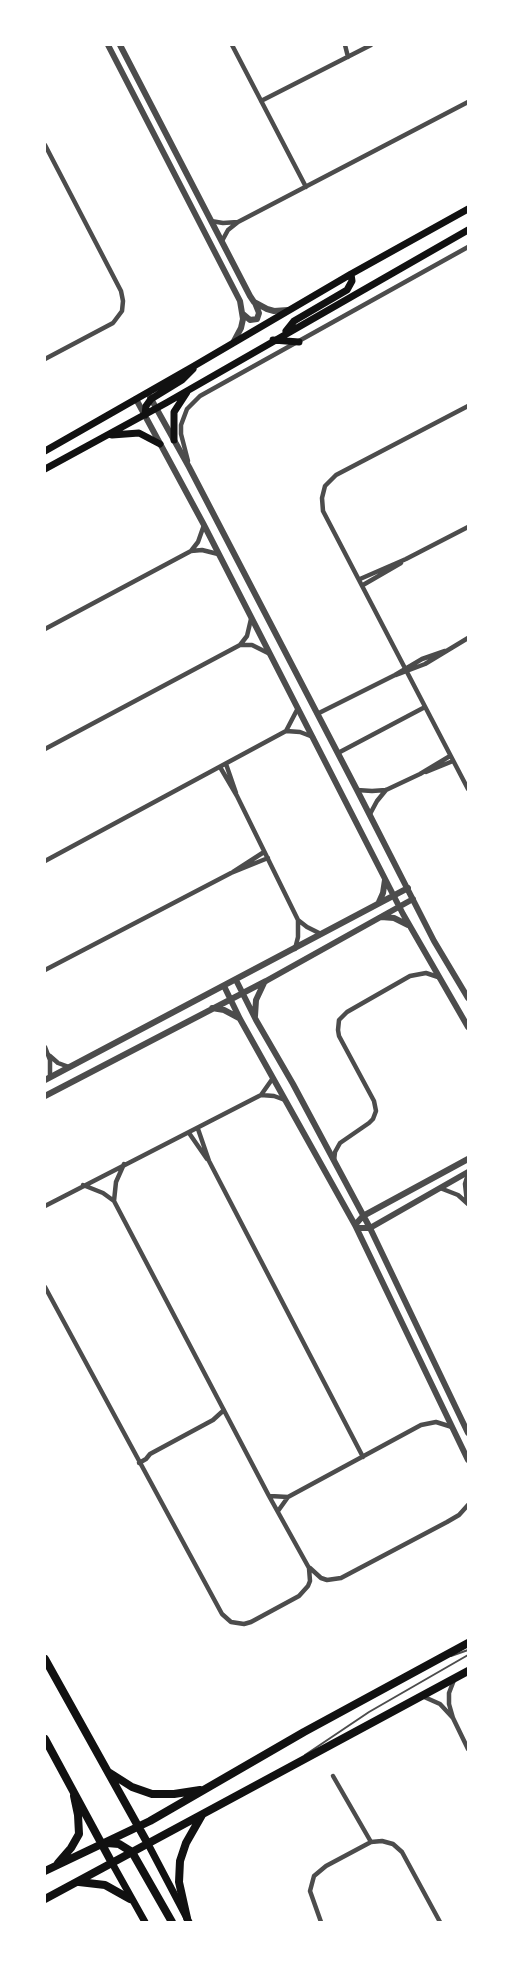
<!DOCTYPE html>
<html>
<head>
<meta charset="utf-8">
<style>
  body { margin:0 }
  #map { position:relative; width:513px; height:1967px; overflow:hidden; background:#fff; font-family:"Roboto Condensed",sans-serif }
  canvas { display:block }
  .frame { position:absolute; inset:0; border:46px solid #fff; pointer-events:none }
</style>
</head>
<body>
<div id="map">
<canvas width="513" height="1967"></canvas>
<div class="frame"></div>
</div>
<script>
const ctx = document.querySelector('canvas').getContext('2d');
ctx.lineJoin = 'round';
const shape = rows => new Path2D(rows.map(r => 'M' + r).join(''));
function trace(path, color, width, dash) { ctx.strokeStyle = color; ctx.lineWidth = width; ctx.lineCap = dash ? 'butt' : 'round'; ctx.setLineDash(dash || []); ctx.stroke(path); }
trace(shape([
  [451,1656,468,1650],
  [305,1755,369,1712,468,1655]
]), '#4c4c4c', 2);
trace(shape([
  [232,45,306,187],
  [345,45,348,57],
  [261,101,371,45],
  [45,145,121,291,123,301,122,311,113,323,45,359],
  [211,221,223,223,238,222],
  [222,241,228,230,238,222,468,102],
  [468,406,336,475,325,486,322,498,323,511,468,789],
  [188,461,181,434,181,425,187,409,200,396,468,247],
  [191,551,202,550,218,554],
  [360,579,406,559,468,527],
  [363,585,401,563],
  [45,629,191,551,198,542,204,525],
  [240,645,252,645,268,653],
  [396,675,425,664,468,638],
  [317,714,395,675,422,659,445,651],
  [286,731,300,732,313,737],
  [45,749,240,645,247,636,251,619],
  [338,753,425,707],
  [226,764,236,793],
  [220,767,237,796,298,920,298,937,295,949],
  [426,772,453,761],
  [357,790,372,791,386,790,420,774,450,756],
  [370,814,377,801,386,790],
  [45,861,286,731,298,708],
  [233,872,264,852],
  [298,920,307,927,321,934],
  [45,970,231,873,268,858],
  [45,1047,50,1060,50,1077],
  [50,1056,58,1063,69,1067],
  [261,1095,274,1096,285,1100],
  [198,1129,209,1161,363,1457],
  [189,1133,207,1159],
  [334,1161,335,1152,340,1143,369,1123,373,1119,376,1111,374,1101,339,1036,338,1030,339,1020,347,1012,410,976,426,973,438,977],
  [440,1188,458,1195,468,1204],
  [114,1201,116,1182,124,1164],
  [467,1202,465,1184,468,1174],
  [45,1206,261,1095,273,1078],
  [45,1287,222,1614,231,1622,244,1624,251,1622,299,1596,308,1586,310,1581,309,1568,269,1496,114,1201,103,1193,83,1185],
  [139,1463,146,1459,150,1454,213,1420,224,1410],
  [270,1496,288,1497],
  [278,1511,288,1497,421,1425,436,1422,452,1427],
  [310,1568,321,1578,327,1580,341,1578,447,1522,459,1515,468,1505],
  [454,1680,449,1693,449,1704,453,1718,468,1749],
  [422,1696,440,1704,453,1718],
  [333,1776,371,1842],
  [321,1922,310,1891,314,1876,326,1866,371,1842,382,1841,393,1844,402,1852,440,1922]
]), '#4c4c4c', 4.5);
trace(shape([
  [108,45,240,301,243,319,241,328,233,343],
  [120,45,250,296,254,302,267,309,274,311,288,310],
  [243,314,250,320,257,319,259,313,255,303],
  [150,397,189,467,357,790,434,941,468,998],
  [136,399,204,525,403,914,468,1027],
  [379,902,383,893,385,880],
  [381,917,394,918,408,925],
  [236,980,256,1020,293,1084,370,1228,468,1433],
  [224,986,240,1019,355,1225,468,1460],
  [212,1008,224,1010,239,1018],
  [255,1016,256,1000,264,983],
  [45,1080,408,888],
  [45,1096,266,981,413,899],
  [355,1225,363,1216,468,1159],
  [357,1228,370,1228,468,1172]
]), '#4c4c4c', 6);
trace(shape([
  [286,331,294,321,347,290,352,281,351,274],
  [273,340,299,342],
  [145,415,146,406,151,399,182,380,193,369],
  [112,435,139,433,160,444],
  [174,440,174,412,187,392],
  [45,451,194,366,351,274,468,209],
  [45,469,166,403,468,230],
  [148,1844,189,1922],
  [112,1863,145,1922]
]), '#111', 7);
trace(shape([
  [45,1659,148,1844],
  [45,1739,112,1863],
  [110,1773,132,1787,152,1794,174,1794,200,1790],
  [107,1843,119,1844,132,1852,172,1922],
  [58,1863,71,1848,79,1834,78,1815,74,1796],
  [45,1871,150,1821,304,1732,468,1643],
  [79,1882,105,1885,130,1899],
  [45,1899,468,1671],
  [187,1918,179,1882,180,1861,186,1843,202,1815]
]), '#111', 8);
</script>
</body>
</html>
